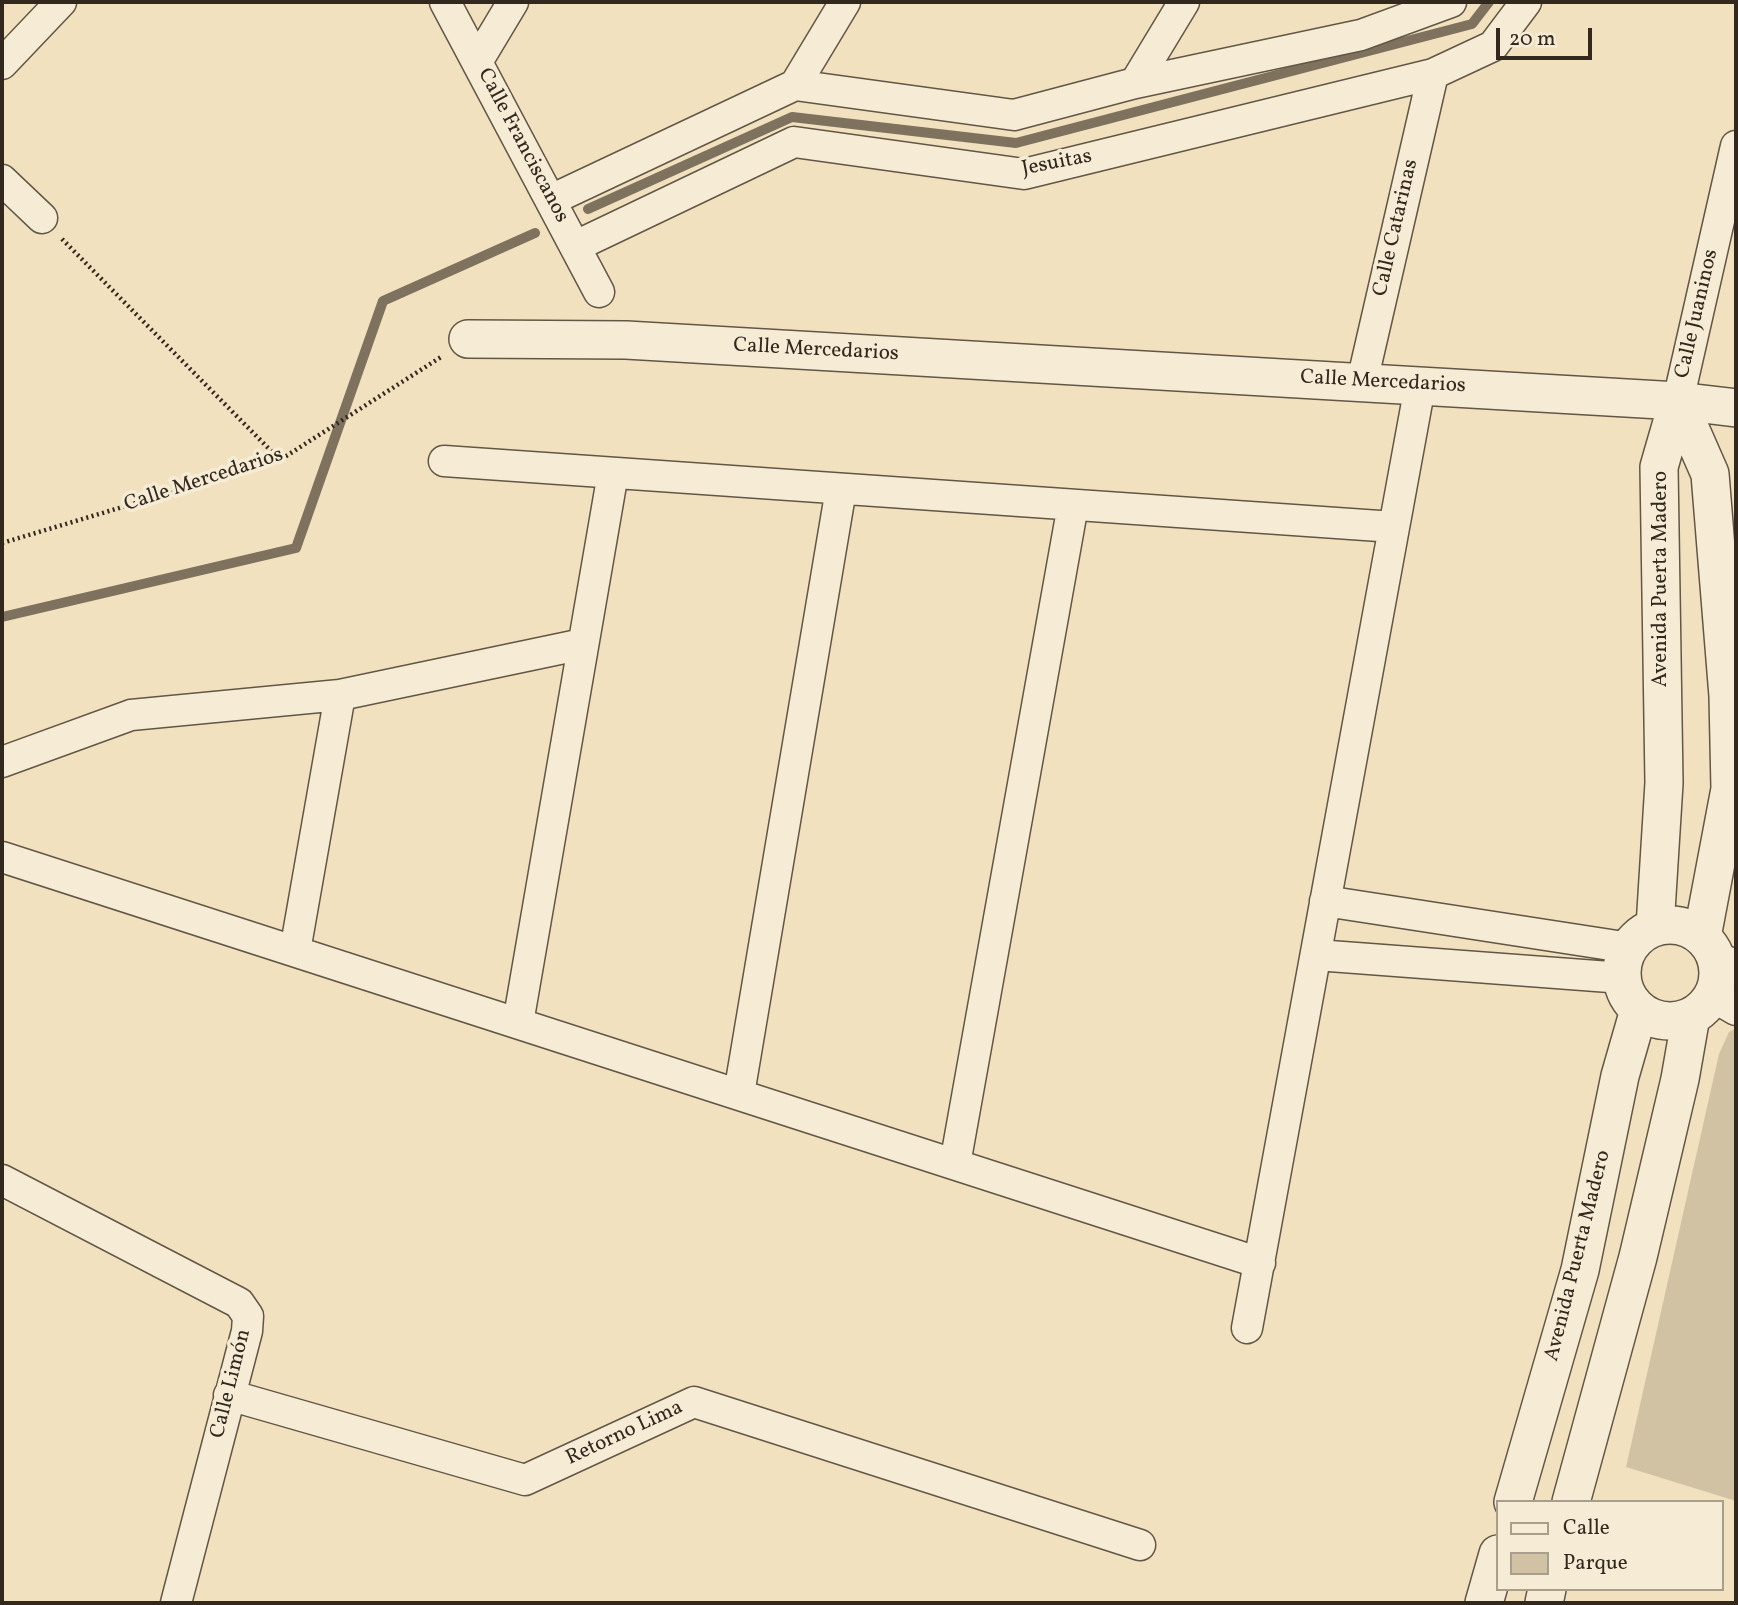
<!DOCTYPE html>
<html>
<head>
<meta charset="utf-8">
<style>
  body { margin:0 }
  #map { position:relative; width:1738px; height:1605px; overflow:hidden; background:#f1e1bf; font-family:Vollkorn,serif }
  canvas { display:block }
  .frame { position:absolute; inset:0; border:4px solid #32281e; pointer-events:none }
  .legend { position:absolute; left:1496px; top:1500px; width:228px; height:91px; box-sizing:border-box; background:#f6ecd5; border:2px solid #a89e8c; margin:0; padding:9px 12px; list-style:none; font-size:21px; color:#32281e }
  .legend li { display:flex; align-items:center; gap:14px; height:35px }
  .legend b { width:35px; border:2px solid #a89e8c }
  .scale { position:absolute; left:1496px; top:28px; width:96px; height:32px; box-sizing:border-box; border:4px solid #32281e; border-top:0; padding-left:9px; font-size:21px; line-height:24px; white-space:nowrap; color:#32281e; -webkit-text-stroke:5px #f6ecd5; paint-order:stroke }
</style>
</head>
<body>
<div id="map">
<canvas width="1738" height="1605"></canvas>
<div class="frame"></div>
<ul class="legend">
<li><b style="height:9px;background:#f6ecd5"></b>Calle</li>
<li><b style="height:19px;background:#d1c2a4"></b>Parque</li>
</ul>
<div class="scale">20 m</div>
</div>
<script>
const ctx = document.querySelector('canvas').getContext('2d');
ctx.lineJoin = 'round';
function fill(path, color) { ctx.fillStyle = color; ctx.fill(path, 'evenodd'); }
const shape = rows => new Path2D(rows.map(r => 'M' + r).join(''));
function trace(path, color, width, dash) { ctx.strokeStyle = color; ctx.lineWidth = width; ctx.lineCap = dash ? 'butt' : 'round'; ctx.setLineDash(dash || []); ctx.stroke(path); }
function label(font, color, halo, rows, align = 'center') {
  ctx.font = font + ' Vollkorn,serif'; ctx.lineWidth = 7; ctx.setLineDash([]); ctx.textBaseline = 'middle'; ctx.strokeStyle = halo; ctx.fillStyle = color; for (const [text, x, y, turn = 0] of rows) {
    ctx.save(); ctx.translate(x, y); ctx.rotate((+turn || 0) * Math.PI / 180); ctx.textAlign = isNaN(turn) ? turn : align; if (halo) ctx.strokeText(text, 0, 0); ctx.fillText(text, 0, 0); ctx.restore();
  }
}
fill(shape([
  [1736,1028,1736,1501,1626,1467,1719,1054,1729,1032]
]), '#d1c2a4');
trace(shape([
  [588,209,792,117,1016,143,1472,24,1489,2],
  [2,617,296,548,383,301,535,233]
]), '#7e715e', 10);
const minor = shape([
  [445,2,599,292],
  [477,62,513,2],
  [2,64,61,2],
  [1135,83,1184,2],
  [795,85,845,2],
  [2,180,42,218],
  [551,200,795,85,1014,115,1135,83,1361,35,1451,2],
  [576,246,794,142,1024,174,1433,74,1493,46,1526,2],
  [1362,382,1433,74],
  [1678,401,1736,146],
  [444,461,1394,527],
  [2,762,131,715,340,695,583,644],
  [2,857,1260,1263],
  [1325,901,1630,948],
  [295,951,340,695],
  [1316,955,1623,978],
  [1717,959,1736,964],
  [1712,996,1736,1010],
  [518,1023,613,473],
  [739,1094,841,489],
  [955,1164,1073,505],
  [2,1180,239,1303,248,1316,247,1331,176,1603],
  [1247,1328,1420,386],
  [229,1395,525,1480,694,1402,1140,1545]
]);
const tertiary = shape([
  [468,339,626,340,1678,401,1736,408],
  [1678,401,1710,474,1728,696,1730,789,1702,937],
  '1622 973a48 48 0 1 1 96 0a48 48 0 1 1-96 0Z',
  [1655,927,1664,783,1659,467,1678,401],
  [1513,1502,1580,1270,1620,1076,1639,1010],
  [1571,1502,1638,1257,1680,1079,1691,1016],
  [1484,1603,1498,1554],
  [1544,1603,1547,1589]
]);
trace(minor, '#625646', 33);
trace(tertiary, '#625646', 40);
trace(shape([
  [62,239,280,460],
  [2,543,280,460,441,357]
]), '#32281e', 4.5, [2, 3.5]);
trace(minor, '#f6ecd5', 30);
trace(tertiary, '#f6ecd5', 37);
label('21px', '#32281e', '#f6ecd5', [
  ["Calle Franciscanos",522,146,62],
  ["Jesuitas",1057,164,-11],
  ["Calle Catarinas",1397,228,-77],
  ["Calle Juaninos",1698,314,-77],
  ["Calle Mercedarios",816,351,3],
  ["Calle Mercedarios",1383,383,3],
  ["Calle Mercedarios",204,481,-18],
  ["Avenida Puerta Madero",1662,579,-90],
  ["Avenida Puerta Madero",1579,1256,-76],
  ["Calle Limón",232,1384,-76],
  ["Retorno Lima",625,1434,-25]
]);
</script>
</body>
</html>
